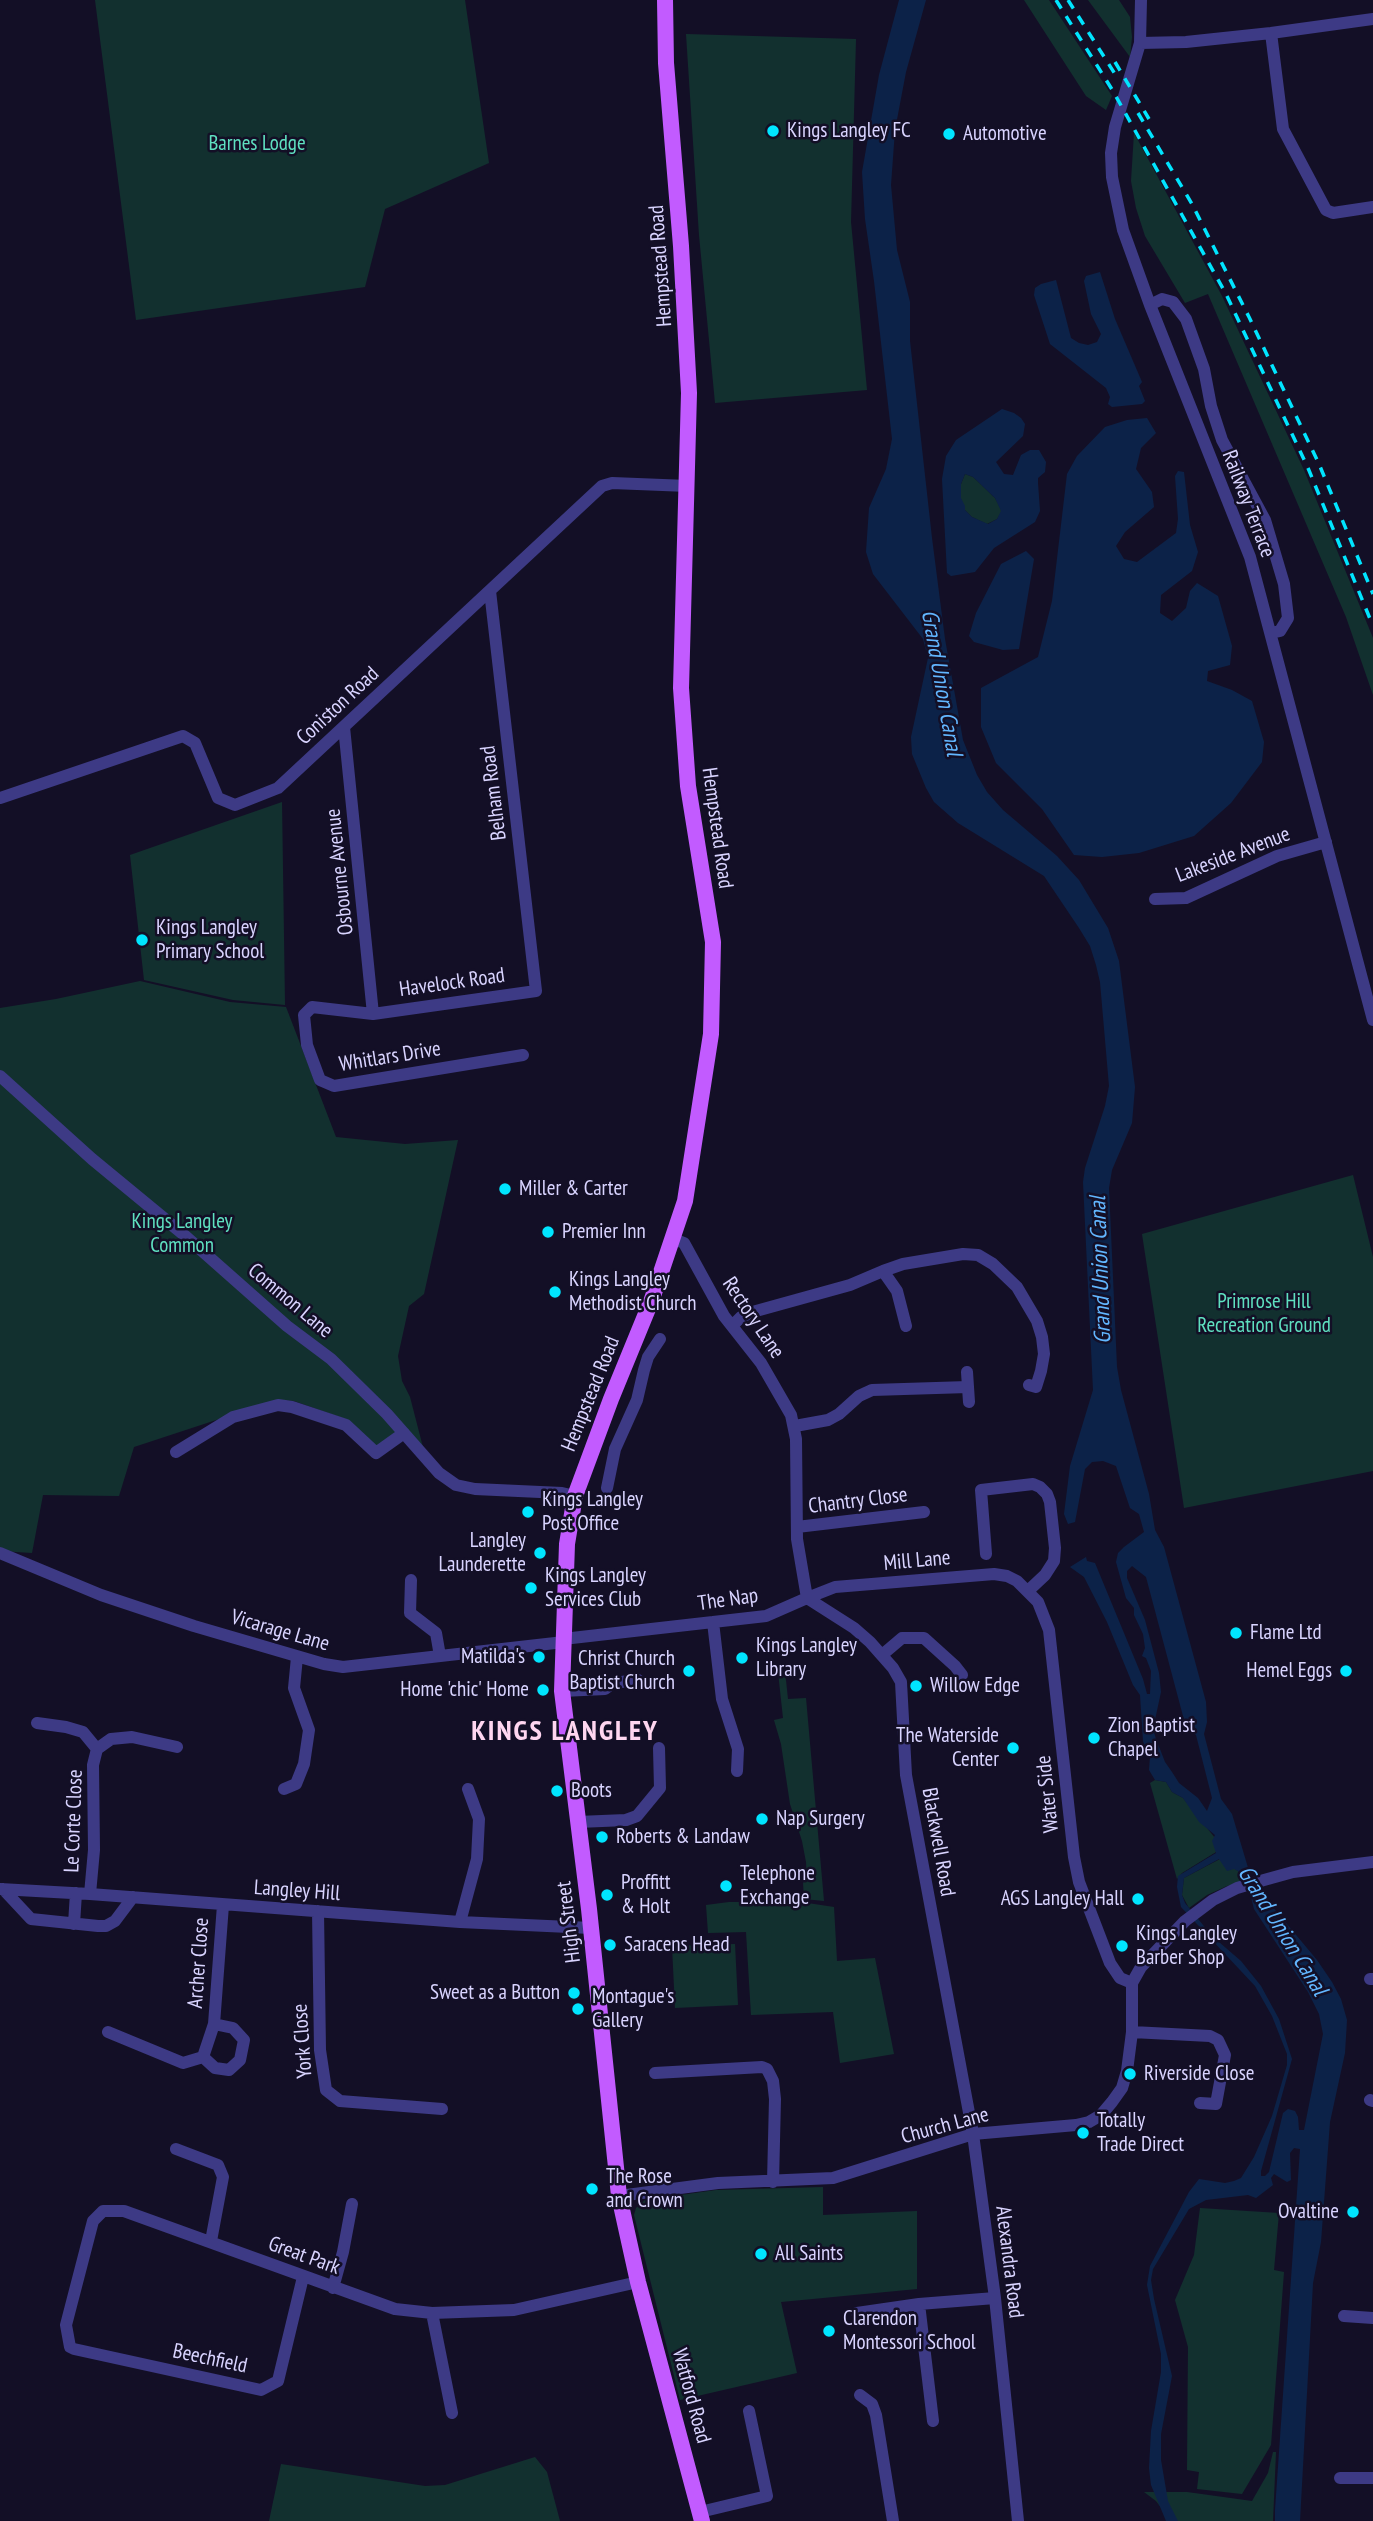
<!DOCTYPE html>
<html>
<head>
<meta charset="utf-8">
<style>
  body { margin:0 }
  canvas { display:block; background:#130f26 }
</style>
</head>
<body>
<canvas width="1373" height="2521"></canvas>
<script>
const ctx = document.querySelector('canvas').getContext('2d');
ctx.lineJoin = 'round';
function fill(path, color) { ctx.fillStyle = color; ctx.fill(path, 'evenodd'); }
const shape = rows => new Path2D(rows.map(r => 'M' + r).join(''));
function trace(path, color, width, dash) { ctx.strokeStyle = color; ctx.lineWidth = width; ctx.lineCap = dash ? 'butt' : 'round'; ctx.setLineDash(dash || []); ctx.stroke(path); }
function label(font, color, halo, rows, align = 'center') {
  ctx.font = font + ' "PT Sans Narrow",sans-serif'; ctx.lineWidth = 5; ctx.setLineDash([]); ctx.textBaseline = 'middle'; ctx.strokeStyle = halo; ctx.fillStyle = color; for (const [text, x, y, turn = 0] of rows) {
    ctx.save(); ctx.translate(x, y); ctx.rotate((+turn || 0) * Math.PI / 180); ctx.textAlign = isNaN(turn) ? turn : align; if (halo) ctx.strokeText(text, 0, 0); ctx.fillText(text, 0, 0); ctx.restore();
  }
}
fill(shape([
  [95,0,465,0,489,163,385,209,365,287,136,320],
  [1024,0,1049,0,1112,96,1106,110,1086,96],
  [1088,0,1119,0,1130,17,1132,37,1130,57],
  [686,34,856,39,851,222,867,390,715,403,699,235],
  [1134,133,1222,296,1304,470,1373,638,1373,695,1346,617,1208,294,1185,303,1145,236,1136,208,1131,181],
  [965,474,973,477,995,498,1002,511,997,519,987,524,972,517,965,510,961,499,961,484],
  [282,802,285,1005,233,1000,144,980,130,855],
  [140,981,230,1002,286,1007,336,1137,405,1144,458,1140,424,1294,409,1306,398,1356,402,1381,410,1397,425,1455,405,1430,377,1449,348,1420,294,1401,277,1400,134,1447,119,1496,43,1495,32,1553,0,1551,0,1008,56,999],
  [1353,1175,1373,1257,1373,1471,1184,1508,1142,1234],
  [785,1671,788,1699,806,1698,824,1901,804,1899,803,1882,807,1881,806,1862,802,1841,790,1804,781,1744,774,1720,783,1718,778,1672],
  [1155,1780,1166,1782,1172,1792,1183,1798,1215,1838,1216,1852,1182,1873,1177,1879,1150,1783],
  [1220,1859,1238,1871,1243,1882,1227,1886,1207,1895,1189,1908,1182,1895,1184,1878],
  [729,1902,801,1902,834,1907,837,1961,875,1958,894,2054,840,2063,833,2012,751,2015,746,1932,708,1933,706,1905],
  [735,1944,738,2005,675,2008,672,1946],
  [823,2187,823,2215,917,2211,917,2289,781,2302,797,2373,680,2400,634,2215,636,2208,645,2200,716,2190],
  [1200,2208,1279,2213,1274,2270,1284,2272,1271,2445,1242,2494,1197,2489,1199,2472,1187,2470,1188,2347,1175,2300,1194,2255],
  [1273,2452,1276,2452,1273,2521,1171,2521,1156,2501,1144,2492,1187,2492,1252,2501,1268,2473],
  [535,2457,547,2472,560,2521,269,2521,281,2464,425,2486,445,2485]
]), '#12302f');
fill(shape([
  [899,0,926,0,906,72,895,130,891,185,897,250,910,302,910,341,932,538,945,639,963,740,977,775,987,792,1003,810,1057,856,1079,880,1108,928,1119,961,1135,1087,1132,1123,1112,1170,1109,1188,1117,1367,1121,1390,1149,1494,1155,1530,1164,1547,1206,1702,1207,1722,1204,1734,1221,1799,1232,1814,1249,1871,1261,1893,1317,1960,1332,1982,1341,1999,1347,2020,1345,2053,1330,2122,1321,2242,1313,2283,1300,2521,1275,2521,1275,2510,1300,2149,1294,2148,1290,2153,1291,2180,1287,2182,1274,2174,1271,2178,1273,2185,1256,2198,1248,2195,1206,2200,1189,2209,1153,2269,1151,2280,1154,2299,1172,2376,1161,2434,1161,2460,1168,2501,1178,2521,1166,2521,1151,2485,1149,2468,1151,2431,1161,2372,1161,2354,1147,2285,1150,2266,1189,2192,1199,2179,1225,2183,1234,2181,1241,2178,1254,2157,1272,2116,1287,2065,1287,2054,1272,2016,1255,1986,1181,1907,1177,1887,1178,1876,1216,1853,1212,1841,1215,1835,1199,1822,1183,1798,1172,1792,1166,1782,1155,1780,1149,1770,1150,1757,1146,1751,1143,1741,1140,1695,1133,1685,1107,1622,1084,1577,1070,1567,1086,1557,1087,1561,1095,1563,1143,1679,1147,1694,1150,1694,1151,1671,1146,1658,1142,1656,1145,1648,1143,1634,1134,1615,1134,1608,1126,1598,1116,1562,1118,1553,1124,1547,1144,1532,1139,1514,1130,1508,1116,1466,1103,1461,1092,1462,1085,1469,1075,1522,1068,1524,1064,1514,1070,1466,1093,1390,1083,1182,1085,1168,1105,1106,1109,1086,1100,982,1096,965,1090,946,1079,928,1044,876,958,823,934,802,926,788,912,754,911,737,928,658,923,639,873,574,866,552,869,508,886,469,892,439,874,281,865,219,862,172,879,75],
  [1132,1566,1146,1577,1183,1716,1186,1725,1196,1735,1212,1798,1207,1811,1198,1798,1179,1783,1172,1772,1165,1762,1156,1739,1153,1729,1161,1692,1159,1673,1145,1620,1127,1578,1127,1571],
  [1219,1859,1227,1871,1234,1869,1238,1871,1251,1897,1254,1909,1308,1992,1319,2014,1323,2034,1304,2130,1299,2130,1298,2117,1295,2111,1288,2109,1283,2113,1269,2172,1265,2176,1261,2176,1261,2171,1292,2059,1279,2019,1261,1986,1241,1961,1212,1936,1185,1903,1182,1895,1184,1878],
  [1100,272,1115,319,1142,382,1139,386,1145,401,1142,404,1112,407,1108,404,1110,397,1106,388,1050,344,1034,295,1035,288,1041,284,1056,280,1071,338,1079,343,1088,345,1097,342,1101,334,1091,314,1084,281,1086,276],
  [1002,409,1014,413,1021,418,1025,424,1023,436,996,462,1004,474,1013,475,1021,455,1030,450,1039,450,1046,462,1045,472,1038,478,1038,483,1040,511,1035,522,994,548,975,572,951,576,947,573,942,479,946,456,956,440],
  [965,474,973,477,995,498,1001,511,997,519,988,524,972,517,965,510,965,506,961,498,961,484],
  [1147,418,1156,433,1141,448,1136,469,1152,492,1154,507,1125,532,1116,546,1124,559,1137,562,1176,533,1178,519,1175,476,1178,471,1184,472,1190,525,1198,552,1192,571,1161,595,1160,613,1172,621,1186,608,1190,591,1197,583,1218,596,1232,646,1230,665,1208,671,1207,681,1232,690,1252,701,1264,742,1262,762,1231,803,1194,836,1139,853,1102,857,1074,855,1042,809,996,763,981,727,981,688,1038,657,1052,601,1067,474,1077,456,1105,427,1127,420],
  [1026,551,1034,559,1019,649,1003,650,974,642,969,636,976,613,1001,564]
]), '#0c2248');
trace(shape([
  [1141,0,1140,43,1115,127,1111,153,1112,177,1123,230,1150,305,1250,557,1373,1020],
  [1271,33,1283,129,1326,210,1333,213,1373,207],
  [1140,43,1186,42,1271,33,1373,19],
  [1150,305,1162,299,1173,302,1186,319,1204,369,1211,406,1222,440,1265,520,1284,584,1288,618,1280,631,1271,633],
  [490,591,536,991,373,1014,312,1007,304,1015,307,1045,320,1080,334,1086,523,1055],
  [344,727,373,1014],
  [0,798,183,736,195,743,218,798,235,805,278,788,602,486,612,483,688,486],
  [1155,899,1186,898,1277,856,1326,842],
  [0,1076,92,1159,183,1234,287,1326,331,1359,387,1414,439,1473,456,1485,475,1489,562,1493,575,1496],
  [883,1271,903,1264,963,1254,978,1255,993,1264,1017,1287,1037,1321,1042,1337,1044,1354,1041,1371,1036,1387,1029,1385],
  [732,1326,741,1317,756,1311,850,1285,883,1271,897,1291,906,1326],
  [968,1387,969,1402],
  [795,1426,828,1420,839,1414,859,1396,872,1390,968,1387,967,1372],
  [176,1452,233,1417,278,1405,292,1407,346,1425,376,1453,404,1433],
  [607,1488,615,1449,637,1400,644,1370,648,1357,660,1339],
  [797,1527,924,1512],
  [0,1553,101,1595,194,1626,324,1664,343,1667,564,1642],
  [986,1554,981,1490,1033,1484,1040,1487,1047,1494,1050,1502,1055,1548,1054,1561,1045,1575,1029,1590],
  [411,1580,410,1613,436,1633,440,1656],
  [807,1598,854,1628,870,1642,893,1668,901,1682,906,1775,973,2134,995,2298,1018,2521],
  [807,1598,835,1587,994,1574,1007,1576,1017,1581,1038,1602,1049,1630,1074,1857,1079,1882,1110,1963,1120,1978,1132,1983],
  [713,1622,722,1699,738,1749,737,1771],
  [563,1639,766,1616,807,1598,797,1539,796,1439,791,1415,761,1363,724,1316,684,1243,671,1238],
  [882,1655,902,1638,924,1638,955,1666,962,1675],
  [562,1691,605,1689,613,1683,638,1680],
  [37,1723,66,1727,83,1732,97,1749],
  [284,1789,296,1784,304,1764,309,1730,294,1688,297,1657],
  [578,1822,626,1820,637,1816,660,1788,659,1748],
  [0,1889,90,1894,460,1922,591,1928],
  [3,1889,31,1919,98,1926,106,1926,115,1921,133,1897],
  [90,1894,94,1850,93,1765,97,1749,111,1739,132,1737,177,1747],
  [318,1911,320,2050,326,2090,340,2101,442,2109],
  [460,1922,477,1859,479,1819,468,1789],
  [74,1924,76,1893],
  [1370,1979,1373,1979],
  [108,2032,183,2063,203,2057,214,2024,223,1905],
  [1132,2032,1210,2036,1218,2040,1225,2055,1216,2104,1200,2103],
  [203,2057,215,2068,229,2070,240,2060,244,2040,233,2028,214,2024],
  [655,2073,762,2067,767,2069,773,2081,775,2099,773,2182],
  [1370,2100,1373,2101],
  [176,2149,218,2165,223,2177,211,2241],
  [619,2196,718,2183,833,2178,973,2134,1076,2125,1089,2122,1101,2115,1112,2102,1122,2088,1127,2071,1132,2032,1132,1983,1141,1967,1185,1921,1213,1900,1237,1888,1264,1880,1293,1872,1373,1862],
  [303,2277,278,2381,261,2390,74,2349,70,2347,66,2325,93,2221,103,2211,124,2211,395,2309,432,2313,514,2310,638,2282],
  [333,2288,343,2252,352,2204],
  [919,2304,933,2421],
  [432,2313,452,2413],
  [857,2313,919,2304,995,2298],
  [1344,2316,1373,2318],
  [860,2395,872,2404,876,2415,893,2521],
  [1340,2478,1373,2478],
  [700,2512,767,2496,749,2411]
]), '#3d3a85', 12);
trace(shape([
  [665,0,666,63,681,246,689,393,681,688,688,786,713,942,711,1034,685,1201,652,1299,611,1399,575,1496,567,1544,562,1691,589,1909,619,2196,638,2282,702,2521]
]), '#c25bff', 16);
trace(shape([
  [1056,0,1113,91,1226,294,1308,468,1373,626],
  [1068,0,1115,74],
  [1115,62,1149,119],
  [1138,113,1192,204,1249,317,1319,464,1373,594]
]), '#00e5ff', 3.5, [10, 9]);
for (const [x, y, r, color] of [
  [773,131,7,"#00e5ff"],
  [949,134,7,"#00e5ff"],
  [142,940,7,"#00e5ff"],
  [505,1189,7,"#00e5ff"],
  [548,1232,7,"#00e5ff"],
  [555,1292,7,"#00e5ff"],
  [528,1512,7,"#00e5ff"],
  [540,1553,7,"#00e5ff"],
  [531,1588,7,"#00e5ff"],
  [1236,1633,7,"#00e5ff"],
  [539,1657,7,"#00e5ff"],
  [742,1658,7,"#00e5ff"],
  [689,1671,7,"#00e5ff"],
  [1346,1671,7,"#00e5ff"],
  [916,1686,7,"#00e5ff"],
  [543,1690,7,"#00e5ff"],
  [1094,1738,7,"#00e5ff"],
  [1013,1748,7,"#00e5ff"],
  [557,1791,7,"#00e5ff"],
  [762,1819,7,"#00e5ff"],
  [602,1837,7,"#00e5ff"],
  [726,1886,7,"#00e5ff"],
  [607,1895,7,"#00e5ff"],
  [1138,1899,7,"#00e5ff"],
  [610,1945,7,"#00e5ff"],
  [1122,1946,7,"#00e5ff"],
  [574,1993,7,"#00e5ff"],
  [578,2009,7,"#00e5ff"],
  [1130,2074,7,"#00e5ff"],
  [1083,2133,7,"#00e5ff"],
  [592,2189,7,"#00e5ff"],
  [1353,2212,7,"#00e5ff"],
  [761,2254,7,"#00e5ff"],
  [829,2331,7,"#00e5ff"]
]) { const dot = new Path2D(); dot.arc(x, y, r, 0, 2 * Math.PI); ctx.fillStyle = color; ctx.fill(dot); trace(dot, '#130f26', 2.5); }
label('21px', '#d9d4ff', '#130f26', [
  ["Kings Langley FC",787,131],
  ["Automotive",963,134],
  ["Kings Langley",156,928],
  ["Primary School",156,952],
  ["Miller & Carter",519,1189],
  ["Premier Inn",562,1232],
  ["Kings Langley",569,1280],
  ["Methodist Church",569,1304],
  ["Kings Langley",542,1500],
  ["Post Office",542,1524],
  ["Langley",526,1541,"right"],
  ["Launderette",526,1565,"right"],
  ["Kings Langley",545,1576],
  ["Services Club",545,1600],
  ["Flame Ltd",1250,1633],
  ["Kings Langley",756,1646],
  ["Library",756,1670],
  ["Matilda's",525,1657,"right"],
  ["Christ Church",675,1659,"right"],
  ["Baptist Church",675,1683,"right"],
  ["Hemel Eggs",1332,1671,"right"],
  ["Willow Edge",930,1686],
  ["Home 'chic' Home",529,1690,"right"],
  ["Zion Baptist",1108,1726],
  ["Chapel",1108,1750],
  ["The Waterside",999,1736,"right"],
  ["Center",999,1760,"right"],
  ["Boots",571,1791],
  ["Nap Surgery",776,1819],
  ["Roberts & Landaw",616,1837],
  ["Telephone",740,1874],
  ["Exchange",740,1898],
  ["Proffitt",621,1883],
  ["& Holt",621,1907],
  ["AGS Langley Hall",1124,1899,"right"],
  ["Kings Langley",1136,1934],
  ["Barber Shop",1136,1958],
  ["Saracens Head",624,1945],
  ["Sweet as a Button",560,1993,"right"],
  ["Montague's",592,1997],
  ["Gallery",592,2021],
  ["Riverside Close",1144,2074],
  ["Totally",1097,2121],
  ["Trade Direct",1097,2145],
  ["The Rose",606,2177],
  ["and Crown",606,2201],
  ["Ovaltine",1339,2212,"right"],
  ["All Saints",775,2254],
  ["Clarendon",843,2319],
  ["Montessori School",843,2343]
], 'left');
label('21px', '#5fe0c0', '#130f26', [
  ["Barnes Lodge",257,144],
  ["Kings Langley",182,1222],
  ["Common",182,1246],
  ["Primrose Hill",1264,1302],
  ["Recreation Ground",1264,1326]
]);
label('21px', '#d9d4ff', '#130f26', [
  ["Hempstead Road",661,266,-94],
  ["Railway Terrace",1248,504,69],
  ["Coniston Road",338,706,-43],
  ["Belham Road",494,793,-97],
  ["Hempstead Road",717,828,82],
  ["Lakeside Avenue",1233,855,-21],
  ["Osbourne Avenue",340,872,-96],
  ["Havelock Road",452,983,-8],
  ["Whitlars Drive",390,1057,-9],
  ["Common Lane",290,1301,40],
  ["Rectory Lane",753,1318,56],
  ["Hempstead Road",591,1394,-68],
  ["Chantry Close",858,1501,-7],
  ["Mill Lane",917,1561,-5],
  ["The Nap",728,1600,-8],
  ["Vicarage Lane",280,1631,16],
  ["Water Side",1048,1794,-96],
  ["Le Corte Close",74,1821,-88],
  ["Blackwell Road",938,1842,80],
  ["Langley Hill",297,1891,4],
  ["High Street",569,1922,-97],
  ["Archer Close",199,1963,-86],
  ["York Close",303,2041,-94],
  ["Church Lane",945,2126,-15],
  ["Great Park",304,2256,20],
  ["Alexandra Road",1009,2262,83],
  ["Beechfield",210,2359,12],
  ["Watford Road",691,2396,75]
]);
label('italic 23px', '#62b6ff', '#130f26', [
  ["Grand Union Canal",941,683,80],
  ["Grand Union Canal",1101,1270,-92],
  ["Grand Union Canal",1282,1931,58]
]);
ctx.letterSpacing = '2px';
label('bold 28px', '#ffd6f0', '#130f26', [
  ["KINGS LANGLEY",565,1732]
]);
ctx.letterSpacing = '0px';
</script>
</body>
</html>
